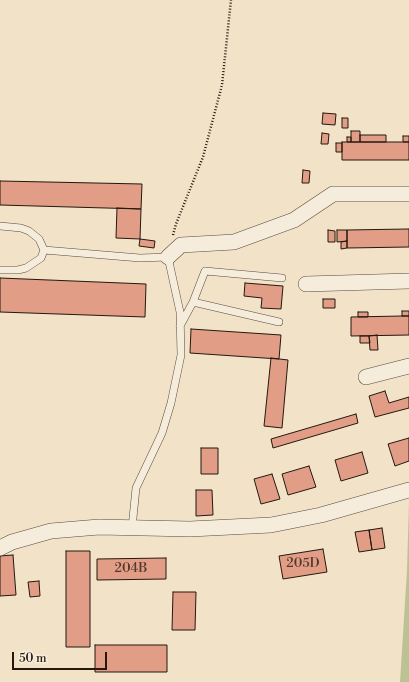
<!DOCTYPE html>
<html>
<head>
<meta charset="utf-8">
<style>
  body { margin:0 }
  #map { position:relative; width:409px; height:682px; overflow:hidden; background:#f1e2c8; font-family:"Libre Bodoni",serif }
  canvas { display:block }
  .scale { position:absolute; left:12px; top:652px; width:95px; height:18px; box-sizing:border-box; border:2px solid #24180f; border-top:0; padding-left:5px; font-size:12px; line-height:14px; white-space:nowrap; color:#24180f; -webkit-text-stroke:3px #f6ecdb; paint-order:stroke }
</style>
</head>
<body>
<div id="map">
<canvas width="409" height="682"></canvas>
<div class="scale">50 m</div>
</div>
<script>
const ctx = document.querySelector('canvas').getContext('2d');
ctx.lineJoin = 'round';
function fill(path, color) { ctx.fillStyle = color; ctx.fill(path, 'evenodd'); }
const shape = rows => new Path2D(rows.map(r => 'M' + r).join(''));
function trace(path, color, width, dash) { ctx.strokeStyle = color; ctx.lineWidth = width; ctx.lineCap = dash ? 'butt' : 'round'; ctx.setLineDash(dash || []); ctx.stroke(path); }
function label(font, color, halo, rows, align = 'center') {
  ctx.font = font + ' "Libre Bodoni",serif'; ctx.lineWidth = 3; ctx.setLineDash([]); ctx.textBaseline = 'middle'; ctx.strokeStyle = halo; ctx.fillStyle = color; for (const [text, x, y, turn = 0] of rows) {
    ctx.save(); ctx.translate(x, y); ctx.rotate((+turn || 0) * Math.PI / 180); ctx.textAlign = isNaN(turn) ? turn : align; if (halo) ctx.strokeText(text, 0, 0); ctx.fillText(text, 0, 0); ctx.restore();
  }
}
fill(shape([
  [409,502,409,682,400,682,407,570]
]), '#bdc294');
const building = shape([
  [323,113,336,114,335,125,322,124,323,113],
  [342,118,348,118,348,128,342,128,342,118],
  [351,131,360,131,360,142,351,142,351,131],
  [322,133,329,134,328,144,321,144,322,133],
  [360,135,386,135,386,142,360,142,360,135],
  [403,136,409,136,409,142,403,142,403,136],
  [347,137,351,137,351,142,347,142,347,137],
  [342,142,409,142,409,160,342,160,342,142],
  [336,143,342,143,342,152,336,152,336,143],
  [303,170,310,171,309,183,302,183,303,170],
  [0,181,142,184,141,209,0,205,0,181],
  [117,208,141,209,140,239,116,238,117,208],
  [409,229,409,247,347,248,347,230,409,229],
  [328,230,335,231,335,242,328,242,328,230],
  [337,230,347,230,347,241,337,242,337,230],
  [140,239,155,241,154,248,139,246,140,239],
  [347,241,347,248,341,249,341,242,347,241],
  [0,278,146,284,145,317,0,312,0,278],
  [245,283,283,286,281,309,261,308,262,298,244,296,245,283],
  [323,299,335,299,335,308,323,308,323,299],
  [402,311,409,311,409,316,402,316,402,311],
  [358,312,368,312,368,317,358,317,358,312],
  [402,316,409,316,409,335,351,336,351,317,402,316],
  [191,329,281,335,279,359,190,353,191,329],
  [377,335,378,350,370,350,369,336,377,335],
  [360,336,369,336,370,343,360,343,360,336],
  [271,358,288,360,282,428,264,426,271,358],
  [385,391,389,403,409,397,409,408,375,417,369,396,385,391],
  [356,414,358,423,273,448,271,439,356,414],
  [409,438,409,461,395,466,388,444,409,438],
  [201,448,218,448,218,474,201,474,201,448],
  [362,452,368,473,341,481,335,460,362,452],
  [309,466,316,487,288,495,282,474,309,466],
  [272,474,280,499,261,504,254,479,272,474],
  [196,490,212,490,213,515,196,516,196,490],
  [382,528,385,548,372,550,369,530,382,528],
  [369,530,372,550,359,552,355,532,369,530],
  [323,549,327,572,283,579,279,556,323,549],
  [66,551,90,551,90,647,66,647,66,551],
  [13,555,16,595,0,596,0,556,13,555],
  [166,558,166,579,97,580,97,559,166,558],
  [39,581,40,596,30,597,28,582,39,581],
  [173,592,196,592,195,630,172,630,173,592],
  [95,645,167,645,167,672,95,672,95,645]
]);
fill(building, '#e19d86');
trace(building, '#24180f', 1);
const lane = shape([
  [0,226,21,228,29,231,39,239,44,250,41,258,26,268,18,270,0,270],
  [44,250,140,258,168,257,180,312,181,355,171,403,162,433,136,488,132,528],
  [193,302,279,322],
  [180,326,193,302,205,271,282,278]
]);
const street = shape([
  [168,257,181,245,234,242,294,220,333,194,409,194],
  [306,284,409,281],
  [366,377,409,366],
  [0,548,12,542,51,531,99,527,190,529,271,525,321,515,409,490]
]);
trace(lane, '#574a3d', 8);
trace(street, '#574a3d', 16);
trace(shape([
  [173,235,176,224,203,157,222,85,231,0]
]), '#24180f', 2.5, [1, 2]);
trace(lane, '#f6ecdb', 7);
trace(street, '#f6ecdb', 15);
label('13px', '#53392d', null, [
  ["205D",303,564],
  ["204B",131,569]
]);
</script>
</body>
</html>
